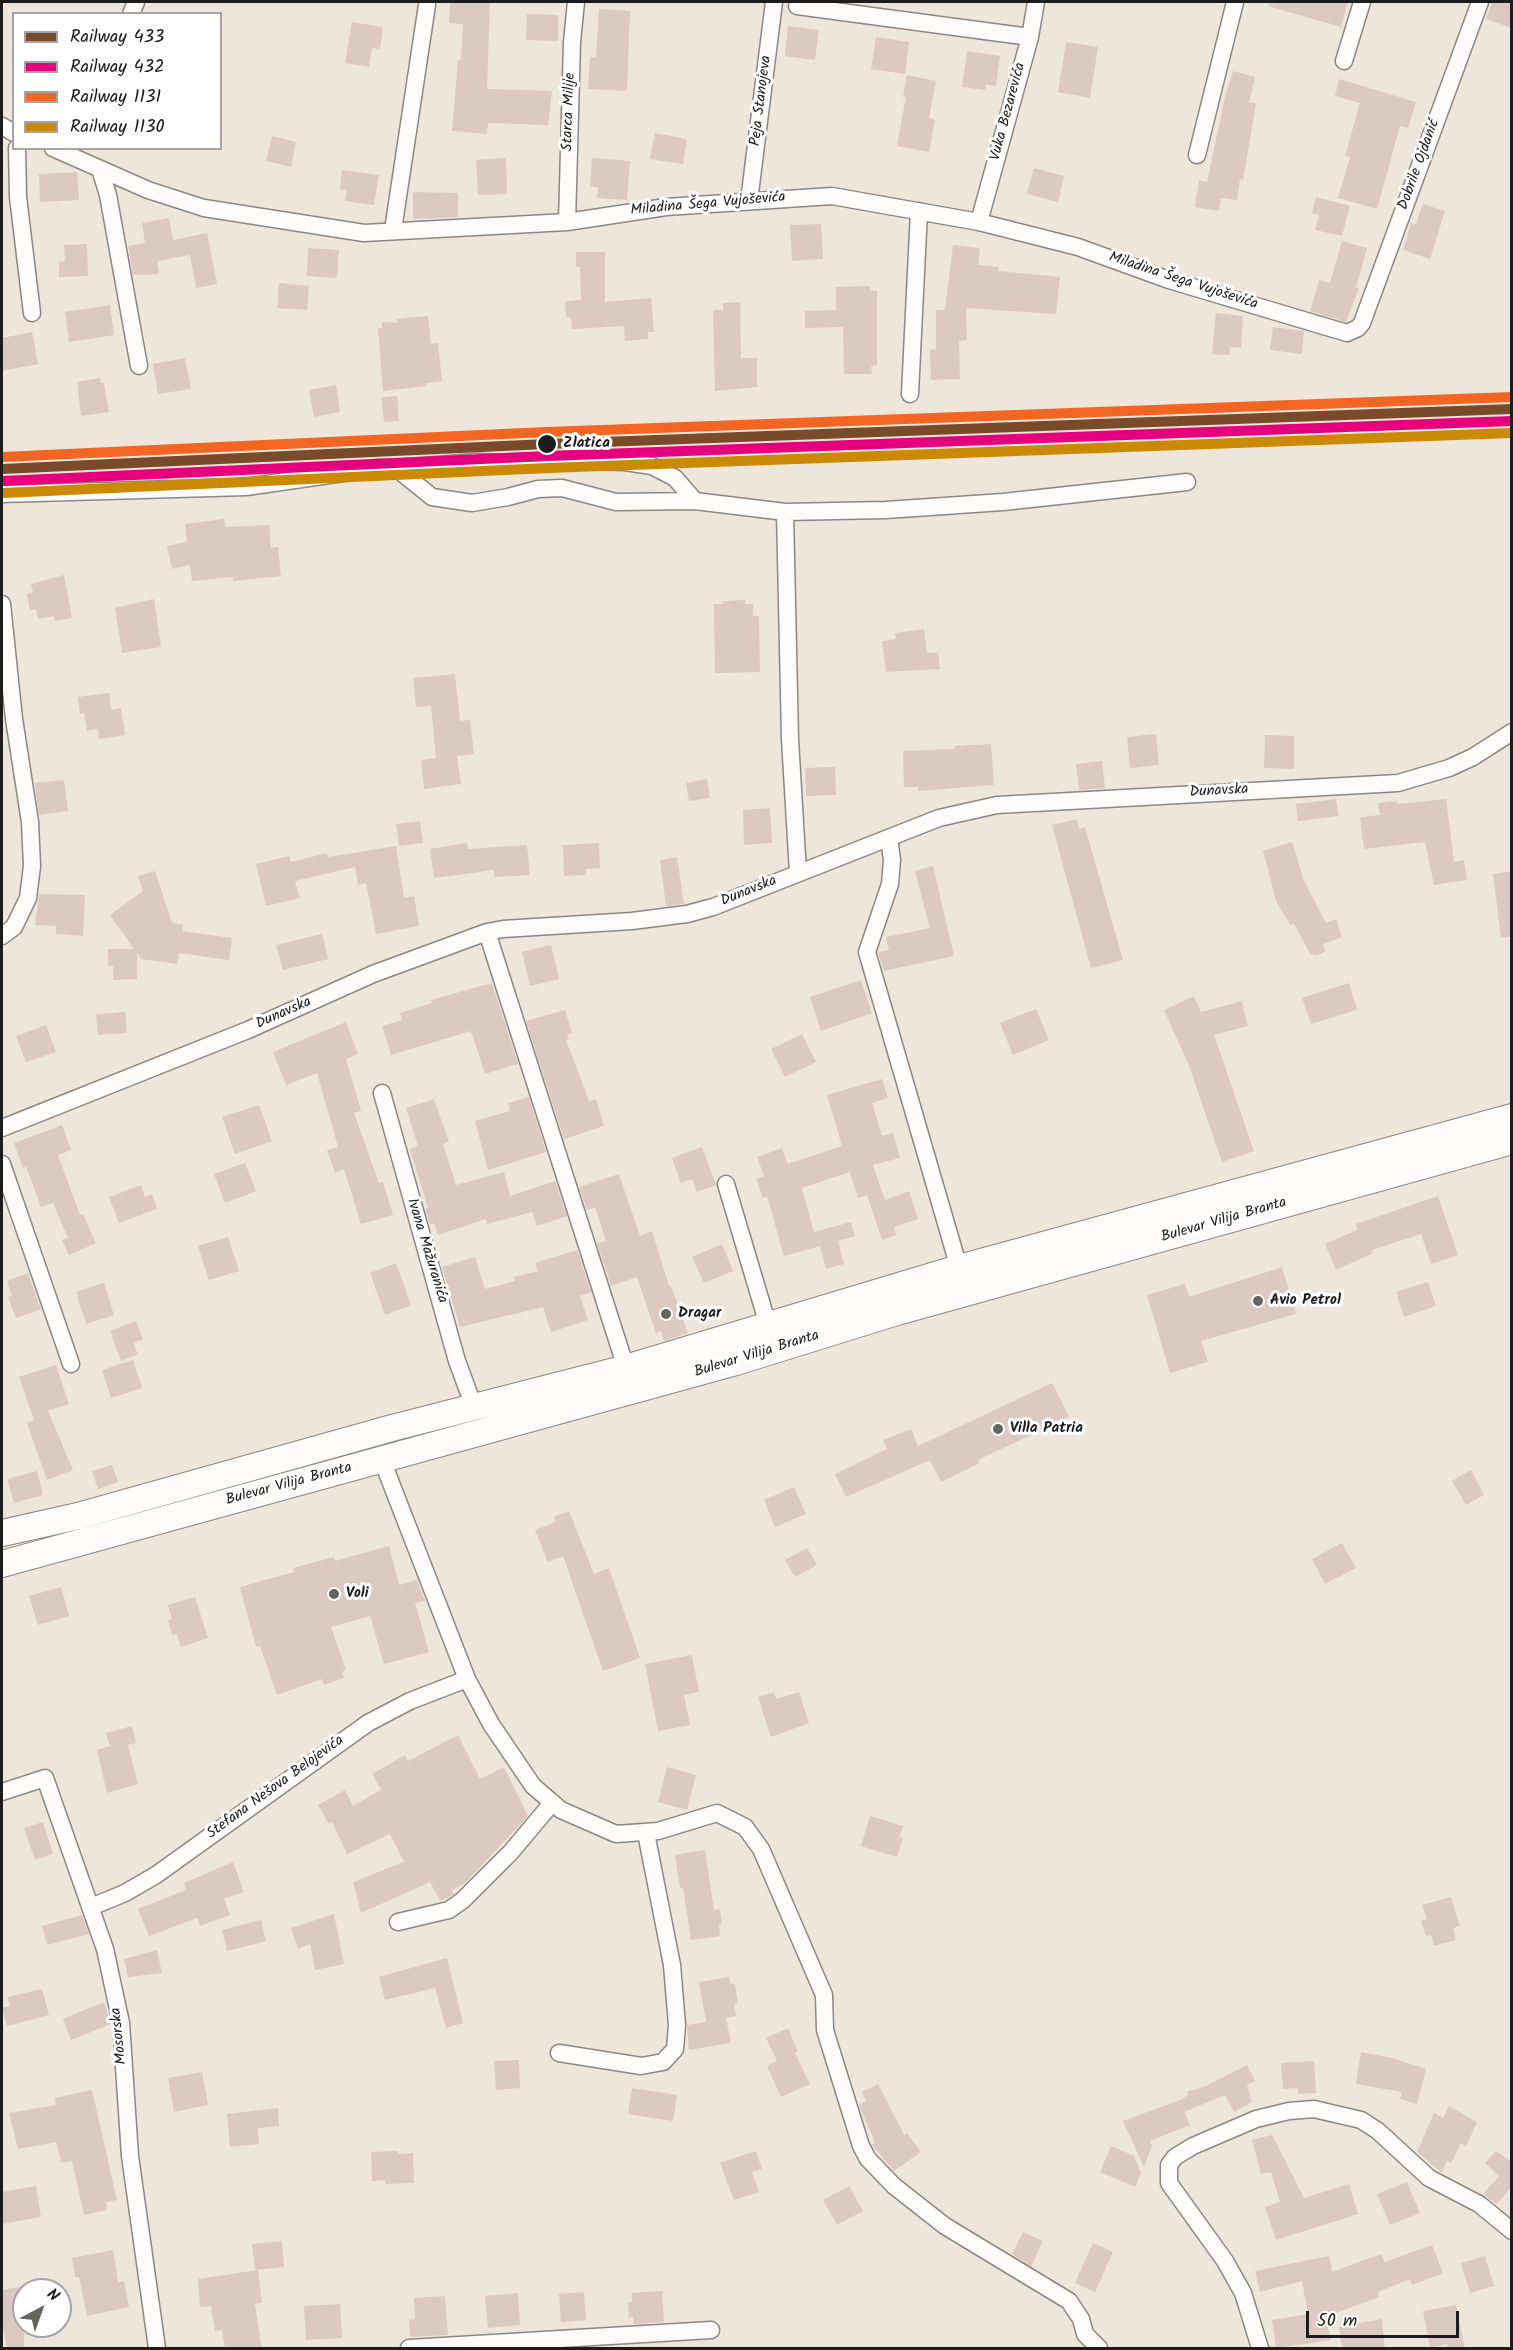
<!DOCTYPE html>
<html>
<head>
<meta charset="utf-8">
<style>
  body { margin:0 }
  #map { position:relative; width:1513px; height:2350px; overflow:hidden; background:#eee6da; font-family:Kalam,sans-serif }
  canvas { display:block }
  .frame { position:absolute; inset:0; border:3px solid #1c1c1c; pointer-events:none }
  .legend { position:absolute; left:12px; top:12px; width:210px; height:138px; box-sizing:border-box; background:#fff; border:2px solid #a4a4a4; margin:0; padding:8px 10px; list-style:none; font-size:18px; color:#1c1c1c }
  .legend li { display:flex; align-items:center; gap:12px; height:30px }
  .legend b { width:30px; border:2px solid #a4a4a4 }
  .north { position:absolute; left:12px; top:2278px; width:60px; height:60px; box-sizing:border-box; background:#fff; border:2px solid #a4a4a4; border-radius:50%; rotate:41deg; font-size:16px; font-weight:700; line-height:24px; text-align:center; color:#1c1c1c }
  .north::after { content:''; display:block; margin:auto; width:21px; height:27px; background:#66635e; clip-path:polygon(50% 0,100% 100%,50% 72%,0 100%) }
  .scale { position:absolute; left:1306px; top:2311px; width:153px; height:27px; box-sizing:border-box; border:3px solid #1c1c1c; border-top:0; padding-left:8px; font-size:18px; line-height:21px; white-space:nowrap; color:#1c1c1c; -webkit-text-stroke:4px #fff; paint-order:stroke }
</style>
</head>
<body>
<div id="map">
<canvas width="1513" height="2350"></canvas>
<div class="frame"></div>
<ul class="legend">
<li><b style="height:8px;background:#7a4b2a"></b>Railway 433</li>
<li><b style="height:8px;background:#e5007d"></b>Railway 432</li>
<li><b style="height:8px;background:#f26522"></b>Railway 1131</li>
<li><b style="height:8px;background:#cb8a06"></b>Railway 1130</li>
</ul>
<div class="north">N</div>
<div class="scale">50 m</div>
</div>
<script>
const ctx = document.querySelector('canvas').getContext('2d');
ctx.lineJoin = 'round';
function fill(path, color) { ctx.fillStyle = color; ctx.fill(path, 'evenodd'); }
const shape = rows => new Path2D(rows.map(r => 'M' + r).join(''));
function trace(path, color, width, dash) { ctx.strokeStyle = color; ctx.lineWidth = width; ctx.lineCap = dash ? 'butt' : 'round'; ctx.setLineDash(dash || []); ctx.stroke(path); }
function label(font, color, halo, rows, align = 'center') {
  ctx.font = font + ' Kalam,sans-serif'; ctx.lineWidth = 6; ctx.setLineDash([]); ctx.textBaseline = 'middle'; ctx.strokeStyle = halo; ctx.fillStyle = color; for (const [text, x, y, turn = 0] of rows) {
    ctx.save(); ctx.translate(x, y); ctx.rotate((+turn || 0) * Math.PI / 180); ctx.textAlign = isNaN(turn) ? turn : align; if (halo) ctx.strokeText(text, 0, 0); ctx.fillText(text, 0, 0); ctx.restore();
  }
}
fill(shape([
  [450,2,490,2,487,89,552,91,548,125,488,123,487,134,452,131,458,60,461,60,463,24,449,23],
  [1269,2,1348,2,1341,27,1268,6],
  [1492,2,1512,2,1512,28,1486,19],
  [599,9,630,11,627,91,588,89,590,57,596,58],
  [527,14,558,15,558,41,526,40],
  [352,22,383,27,380,49,372,48,369,67,345,63],
  [788,26,819,30,815,60,785,56],
  [876,37,909,42,905,74,871,69],
  [1066,42,1098,47,1090,98,1058,92],
  [967,51,1000,56,996,86,986,84,985,90,962,87],
  [1233,71,1255,77,1249,102,1256,103,1243,180,1240,179,1237,200,1221,198,1219,211,1195,207,1199,180,1207,182,1225,97],
  [907,75,936,81,929,118,935,120,929,152,897,146,906,97,903,97],
  [1339,79,1416,102,1408,128,1400,126,1377,209,1338,198,1350,157,1345,156,1360,103,1335,96],
  [655,133,687,139,683,164,650,159],
  [272,136,296,142,291,167,266,161],
  [506,158,507,194,478,195,476,160],
  [592,158,630,161,627,200,597,198,598,187,590,187],
  [1034,168,1064,176,1058,202,1027,194],
  [342,170,379,175,374,205,345,201,347,190,340,189],
  [77,172,79,200,40,202,39,174],
  [413,192,458,193,458,217,413,219],
  [1316,197,1350,206,1342,236,1315,230,1319,215,1312,213],
  [1423,204,1445,211,1430,259,1403,250,1411,223,1416,224],
  [169,218,173,240,207,233,217,284,196,288,190,255,157,261,159,274,133,275,128,246,145,243,142,223],
  [821,224,823,259,792,261,790,225],
  [1342,241,1367,248,1356,287,1359,288,1346,322,1310,311,1319,280,1330,283],
  [87,244,88,276,59,277,59,262,65,261,64,245],
  [953,245,980,248,978,265,999,267,998,271,1060,277,1056,314,966,308,967,340,959,341,960,379,931,380,930,350,936,349,936,310,945,310],
  [308,248,339,250,337,278,307,276],
  [576,252,605,252,605,302,651,298,654,332,648,332,648,339,625,341,624,326,572,329,571,317,566,317,565,301,581,300,580,267,576,267],
  [279,283,309,286,307,310,277,308],
  [870,286,870,291,877,291,877,365,871,366,872,374,844,374,843,327,805,328,805,311,836,310,836,287],
  [740,302,741,358,757,358,757,387,715,391,713,310,723,310,723,303],
  [110,305,114,335,69,342,65,312],
  [1216,313,1243,316,1241,348,1230,347,1229,355,1212,354],
  [428,316,431,344,438,343,442,381,426,383,427,386,383,391,378,328,382,328,382,322,397,323,397,319],
  [1273,327,1304,331,1302,354,1270,350],
  [32,332,38,364,2,371,2,338],
  [185,358,191,389,158,394,153,364],
  [100,378,101,383,104,383,109,412,81,416,77,382],
  [336,385,340,412,314,417,309,390],
  [397,396,399,421,384,422,381,397],
  [224,519,225,527,269,525,271,548,278,547,281,576,233,581,233,577,192,581,190,565,172,569,167,546,187,542,185,524],
  [64,575,72,618,55,621,54,616,38,619,36,609,30,610,27,594,33,592,31,584],
  [154,599,161,647,122,653,115,608],
  [745,600,745,604,753,604,753,616,759,616,760,672,715,673,714,604,723,604,723,601],
  [924,629,927,653,938,652,940,669,886,672,882,641,896,639,895,633],
  [455,674,460,721,470,720,474,754,457,756,461,784,424,789,421,760,436,758,431,706,416,707,413,678],
  [109,693,111,710,121,708,125,735,99,739,98,729,87,731,84,713,80,714,78,697],
  [1156,734,1159,765,1130,768,1127,737],
  [1265,735,1294,736,1294,769,1264,768],
  [991,744,994,785,918,791,918,787,904,787,903,751,955,749,955,746],
  [1102,761,1105,788,1079,790,1076,764],
  [835,767,836,795,806,796,805,768],
  [707,779,710,798,689,801,686,783],
  [64,780,68,811,39,815,35,783],
  [1336,799,1339,816,1298,821,1296,804],
  [1446,799,1454,862,1464,860,1467,880,1434,885,1425,842,1364,849,1360,817,1380,815,1378,803,1397,801,1397,804],
  [770,808,772,843,744,845,743,810],
  [1077,819,1079,829,1085,827,1123,960,1091,968,1052,825],
  [420,821,423,843,399,846,396,824],
  [1292,842,1304,881,1326,923,1336,919,1342,937,1323,944,1326,951,1318,955,1311,955,1294,924,1290,925,1276,901,1263,851],
  [467,843,468,849,527,845,530,875,494,877,494,870,434,878,430,849],
  [599,843,600,868,586,869,586,875,564,876,563,845],
  [396,846,404,898,414,896,419,926,376,934,366,883,358,885,355,867,295,881,300,898,266,906,256,864,289,856,291,862,327,853,328,857],
  [677,857,684,904,666,906,660,860],
  [933,866,954,956,884,971,878,952,889,950,886,937,930,928,915,871],
  [155,871,172,923,183,925,182,931,232,938,229,960,179,953,177,964,141,959,137,952,137,979,113,980,113,966,108,966,108,949,134,949,110,915,143,891,138,876],
  [1512,871,1512,937,1501,937,1493,874],
  [39,894,85,895,83,936,56,934,56,926,35,925],
  [322,934,328,959,283,970,276,945],
  [551,945,559,979,530,986,522,952],
  [861,980,872,1013,821,1031,810,997],
  [492,983,518,1064,485,1074,471,1031,391,1055,382,1026,402,1020,400,1013,432,1003,431,1000],
  [1349,983,1357,1010,1311,1024,1302,998],
  [1194,996,1201,1012,1242,1001,1248,1026,1214,1035,1254,1151,1222,1162,1188,1063,1164,1010],
  [1036,1009,1049,1040,1013,1055,1000,1023],
  [565,1010,572,1033,567,1035,569,1039,566,1040,589,1101,596,1099,604,1126,564,1139,526,1021],
  [125,1012,127,1033,98,1035,96,1014],
  [346,1022,358,1054,346,1059,361,1111,354,1113,379,1183,383,1182,393,1215,361,1224,344,1169,335,1173,327,1150,338,1147,317,1073,286,1085,273,1052],
  [46,1025,56,1052,26,1062,16,1036],
  [802,1034,816,1062,785,1077,771,1049],
  [882,1079,888,1098,872,1103,882,1136,893,1133,900,1158,873,1165,885,1200,909,1191,918,1219,894,1227,896,1235,882,1240,867,1195,858,1198,850,1172,802,1188,814,1232,851,1222,855,1236,838,1241,844,1264,826,1269,820,1246,784,1256,767,1196,763,1198,756,1179,764,1176,757,1157,782,1148,788,1164,842,1146,827,1095],
  [529,1097,546,1152,488,1170,475,1121,510,1111,508,1103],
  [434,1099,449,1142,443,1144,456,1185,504,1172,510,1196,555,1181,567,1216,537,1226,532,1212,487,1224,486,1219,438,1235,434,1223,430,1225,425,1209,428,1208,410,1149,418,1146,406,1108],
  [259,1105,272,1141,235,1154,222,1117],
  [62,1125,71,1150,58,1155,80,1215,83,1214,96,1243,69,1255,62,1240,68,1238,53,1203,41,1207,26,1166,23,1168,14,1143],
  [702,1147,716,1185,697,1192,692,1179,681,1183,672,1158],
  [245,1163,256,1191,225,1203,214,1174],
  [619,1174,640,1236,652,1231,669,1286,671,1286,688,1333,664,1341,661,1331,656,1333,637,1277,611,1286,597,1243,606,1241,595,1207,587,1210,579,1187],
  [141,1185,145,1197,152,1194,157,1209,119,1223,109,1197],
  [1438,1196,1458,1255,1431,1264,1421,1234,1372,1250,1373,1253,1336,1270,1325,1244,1357,1230,1356,1224],
  [228,1237,239,1271,209,1280,198,1246],
  [722,1244,733,1271,704,1283,692,1257],
  [577,1250,591,1292,580,1296,588,1320,551,1332,543,1307,460,1327,442,1267,475,1257,485,1289,515,1281,514,1277,538,1271,535,1263],
  [396,1263,411,1305,385,1315,370,1273],
  [1282,1267,1296,1314,1201,1341,1208,1362,1170,1373,1147,1295,1185,1284,1189,1297],
  [28,1273,41,1309,16,1318,8,1297,12,1296,7,1281],
  [1428,1282,1436,1306,1404,1317,1396,1292],
  [104,1283,114,1315,86,1324,76,1292],
  [136,1321,143,1339,133,1343,138,1354,121,1361,110,1331],
  [133,1360,142,1388,111,1398,102,1370],
  [56,1365,69,1404,48,1411,73,1470,47,1480,27,1423,34,1420,19,1377],
  [1052,1383,1069,1417,978,1460,980,1463,941,1482,930,1460,846,1497,835,1474,887,1449,883,1440,911,1429,918,1446],
  [112,1465,118,1482,98,1489,92,1471],
  [1471,1470,1484,1495,1466,1505,1452,1481],
  [37,1471,43,1495,14,1503,7,1479],
  [794,1487,806,1514,775,1527,764,1500],
  [569,1511,594,1574,609,1568,640,1658,603,1671,563,1556,548,1562,535,1530,556,1522,554,1517],
  [1342,1543,1356,1568,1325,1584,1312,1559],
  [389,1546,399,1585,417,1580,425,1601,415,1603,429,1652,384,1664,370,1616,331,1627,346,1670,342,1672,344,1678,324,1685,322,1679,277,1695,260,1646,256,1647,240,1587,294,1572,293,1568,334,1557,335,1561],
  [807,1548,817,1565,795,1577,785,1560],
  [61,1587,69,1616,38,1625,29,1596],
  [195,1597,208,1638,181,1647,177,1634,172,1635,168,1620,172,1619,168,1605],
  [692,1655,699,1692,684,1695,690,1725,658,1731,645,1664],
  [774,1692,776,1699,799,1692,809,1723,771,1737,758,1697],
  [132,1726,136,1743,128,1745,138,1784,107,1793,97,1750,110,1746,106,1733],
  [458,1735,480,1779,504,1767,528,1816,464,1884,452,1890,454,1894,449,1897,440,1901,430,1882,361,1913,353,1882,404,1862,390,1834,347,1854,332,1822,329,1824,318,1805,345,1790,353,1806,381,1790,372,1774,405,1755,408,1761],
  [667,1767,696,1775,687,1810,658,1802],
  [870,1816,903,1826,899,1837,903,1838,897,1857,861,1846],
  [43,1822,53,1854,35,1860,24,1828],
  [705,1850,714,1910,720,1909,722,1924,719,1925,720,1936,691,1940,683,1887,680,1888,675,1855],
  [233,1862,244,1892,224,1899,230,1915,200,1926,197,1918,149,1936,138,1909,186,1890,184,1883],
  [1451,1897,1460,1926,1453,1928,1456,1940,1434,1946,1431,1935,1426,1936,1421,1921,1427,1919,1422,1905],
  [334,1914,344,1964,315,1970,310,1944,298,1949,291,1928],
  [82,1915,89,1934,47,1945,42,1926],
  [261,1920,266,1941,227,1951,222,1930],
  [157,1950,162,1973,128,1977,124,1959],
  [447,1958,463,2023,446,2028,435,1988,385,2000,379,1977],
  [729,1977,731,1984,735,1984,738,2003,734,2004,736,2016,726,2018,731,2043,689,2050,687,2025,706,2022,699,1982],
  [42,1989,49,2015,7,2026,2,2008,10,2006,8,1997],
  [104,2002,111,2024,71,2040,63,2019],
  [788,2028,798,2052,795,2053,810,2084,781,2097,767,2066,777,2061,766,2038],
  [1361,2052,1392,2058,1426,2069,1417,2104,1400,2099,1402,2092,1356,2084],
  [519,2060,520,2088,496,2090,494,2061],
  [1314,2061,1316,2093,1298,2094,1298,2088,1283,2089,1281,2063],
  [1247,2065,1255,2081,1247,2085,1252,2102,1234,2112,1225,2095,1184,2112,1190,2125,1150,2141,1152,2146,1144,2167,1123,2121,1180,2100,1188,2095,1187,2092,1206,2086],
  [202,2072,208,2105,174,2112,168,2078],
  [878,2084,904,2135,907,2133,921,2152,894,2171,872,2145,875,2143,859,2105,866,2101,862,2092],
  [632,2088,677,2095,673,2121,628,2114],
  [92,2090,117,2200,106,2202,107,2210,84,2215,72,2161,61,2163,56,2142,18,2149,9,2113,56,2105,55,2098],
  [1449,2106,1477,2122,1466,2147,1461,2143,1451,2163,1447,2161,1442,2173,1417,2152,1434,2113,1443,2118],
  [278,2108,279,2126,258,2128,259,2144,230,2147,227,2114],
  [1272,2135,1304,2198,1349,2184,1358,2214,1276,2240,1265,2207,1280,2202,1271,2172,1261,2174,1252,2140],
  [1111,2146,1134,2156,1141,2173,1135,2187,1100,2172],
  [398,2151,398,2154,413,2153,414,2183,385,2184,385,2180,372,2181,371,2152],
  [756,2151,762,2169,752,2172,759,2192,734,2200,720,2163],
  [1496,2151,1512,2162,1512,2187,1496,2204,1483,2194,1499,2176,1485,2163],
  [1407,2182,1420,2213,1390,2225,1377,2194],
  [36,2186,41,2217,2,2224,2,2192],
  [849,2186,863,2211,837,2225,823,2200],
  [1023,2232,1043,2241,1031,2266,1012,2254],
  [282,2241,284,2267,255,2270,252,2244],
  [1093,2243,1113,2252,1095,2292,1075,2283],
  [1432,2245,1443,2273,1412,2285,1410,2279,1378,2292,1379,2297,1325,2317,1331,2340,1276,2348,1272,2320,1308,2314,1302,2281,1260,2292,1255,2271,1329,2256,1332,2272,1381,2254,1385,2262],
  [113,2250,118,2282,124,2281,129,2307,87,2316,79,2277,75,2277,72,2258],
  [1485,2256,1494,2286,1470,2293,1461,2263],
  [258,2270,262,2303,255,2304,262,2349,225,2349,222,2330,215,2331,211,2306,200,2307,198,2279],
  [24,2286,24,2349,7,2349,2,2321,2,2290],
  [662,2291,664,2322,634,2324,633,2317,629,2317,628,2302,632,2302,632,2293],
  [584,2292,586,2320,561,2322,559,2294],
  [518,2293,520,2325,488,2328,485,2296],
  [445,2296,448,2335,410,2337,409,2320,415,2319,414,2298],
  [340,2304,342,2338,306,2340,304,2306],
  [1456,2305,1465,2349,1448,2349,1447,2344,1430,2348,1423,2311],
  [1382,2319,1385,2349,1342,2349,1339,2327]
]), '#dcc9c2');
const street = shape([
  [797,6,1030,37],
  [131,14,136,2],
  [1344,61,1362,2],
  [2,126,14,133],
  [17,148,18,197,32,313],
  [53,148,148,190,204,208,364,233,567,222,666,207,832,196,979,222,1078,247,1169,280,1347,333,1358,328,1362,323,1480,2],
  [1197,155,1235,2],
  [100,169,108,195,139,366],
  [749,201,774,2],
  [567,222,572,42,576,2],
  [979,222,1030,37,1036,2],
  [393,230,427,5],
  [910,394,919,211],
  [396,468,477,462,533,464,580,461,625,462,652,466,675,478,695,501],
  [2,494,246,487,378,468,396,468,432,497,472,503,508,497,538,489,562,488,616,502,695,501,785,512,886,510,1003,502,1187,482],
  [785,512,790,739,798,873],
  [2,604,14,719,30,822,32,866,28,898,14,927,2,936],
  [889,838,892,860,890,884,867,952,959,1268],
  [487,932,626,1368],
  [382,1093,457,1361,474,1407],
  [2,1128,248,1030,373,974,487,932,503,929,632,921,687,914,713,907,939,818,997,805,1398,783,1449,768,1473,757,1512,732],
  [2,1164,71,1364],
  [726,1184,768,1325],
  [382,1460,467,1679,491,1724,533,1786,561,1810,616,1834,658,1831,717,1813,745,1827,761,1849,824,1995,825,2030,861,2146,868,2159,894,2186,945,2226,1069,2301,1081,2319,1085,2334,1099,2348],
  [2,1792,45,1778,105,1949,121,2023,130,2156,157,2348],
  [91,1907,125,1893,156,1875,368,1723,410,1701,467,1679],
  [398,1922,449,1910,463,1900,511,1852,552,1803],
  [559,2053,641,2066,663,2062,675,2049,677,2025,672,1965,646,1833],
  [409,2348,711,2330],
  [1260,2348,1243,2293,1225,2261,1169,2183,1169,2165,1175,2157,1193,2146,1256,2119,1289,2111,1314,2109,1361,2120,1378,2131,1429,2178,1479,2204,1512,2231]
]);
const primary = shape([
  [2,1533,78,1516,392,1428,626,1368,959,1268,1512,1117],
  [2,1564,736,1362,897,1312,1512,1141]
]);
trace(street, '#8c8781', 19);
trace(primary, '#8c8781', 28);
trace(street, '#fcfbf9', 16);
trace(primary, '#fcfbf9', 26);
trace(shape([
  [2,469,547,444,1512,409]
]), '#7a4b2a', 10);
trace(shape([
  [3,481,547,456,1512,421]
]), '#e5007d', 10);
trace(shape([
  [2,457,547,432,1512,397]
]), '#f26522', 10);
trace(shape([
  [3,493,548,468,1512,433]
]), '#cb8a06', 10);
for (const [x, y, r, color] of [
  [547,444,10,"#1c1c1c"],
  [1258,1301,6,"#66635e"],
  [666,1314,6,"#66635e"],
  [998,1429,6,"#66635e"],
  [334,1594,6,"#66635e"]
]) { const dot = new Path2D(); dot.arc(x, y, r, 0, 2 * Math.PI); ctx.fillStyle = color; ctx.fill(dot); trace(dot, '#fff', 2); }
label('15px', '#1c1c1c', '#fff', [
  ["Peja Stanojeva",762,101,-83],
  ["Starca Milije",570,112,-88],
  ["Vuka Bezarevića",1009,112,-75],
  ["Dobrile Ojdanić",1420,165,-70],
  ["Miladina Šega Vujoševića",708,205,-5],
  ["Miladina Šega Vujoševića",1183,282,18],
  ["Dunavska",1219,792,-3],
  ["Dunavska",749,892,-22],
  ["Dunavska",284,1014,-24],
  ["Bulevar Vilija Branta",1224,1221,-16],
  ["Ivana Mažuranića",426,1251,73],
  ["Bulevar Vilija Branta",757,1355,-17],
  ["Bulevar Vilija Branta",289,1485,-15],
  ["Stefana Nešova Belojevića",276,1788,-36],
  ["Mosorska",120,2036,-96]
]);
label('bold 15px', '#1c1c1c', '#fff', [
  ["Zlatica",563,444]
], 'left');
label('bold 15px', '#1c1c1c', '#fff', [
  ["Avio Petrol",1270,1301],
  ["Dragar",678,1314],
  ["Villa Patria",1010,1429],
  ["Voli",346,1594]
], 'left');
</script>
</body>
</html>
